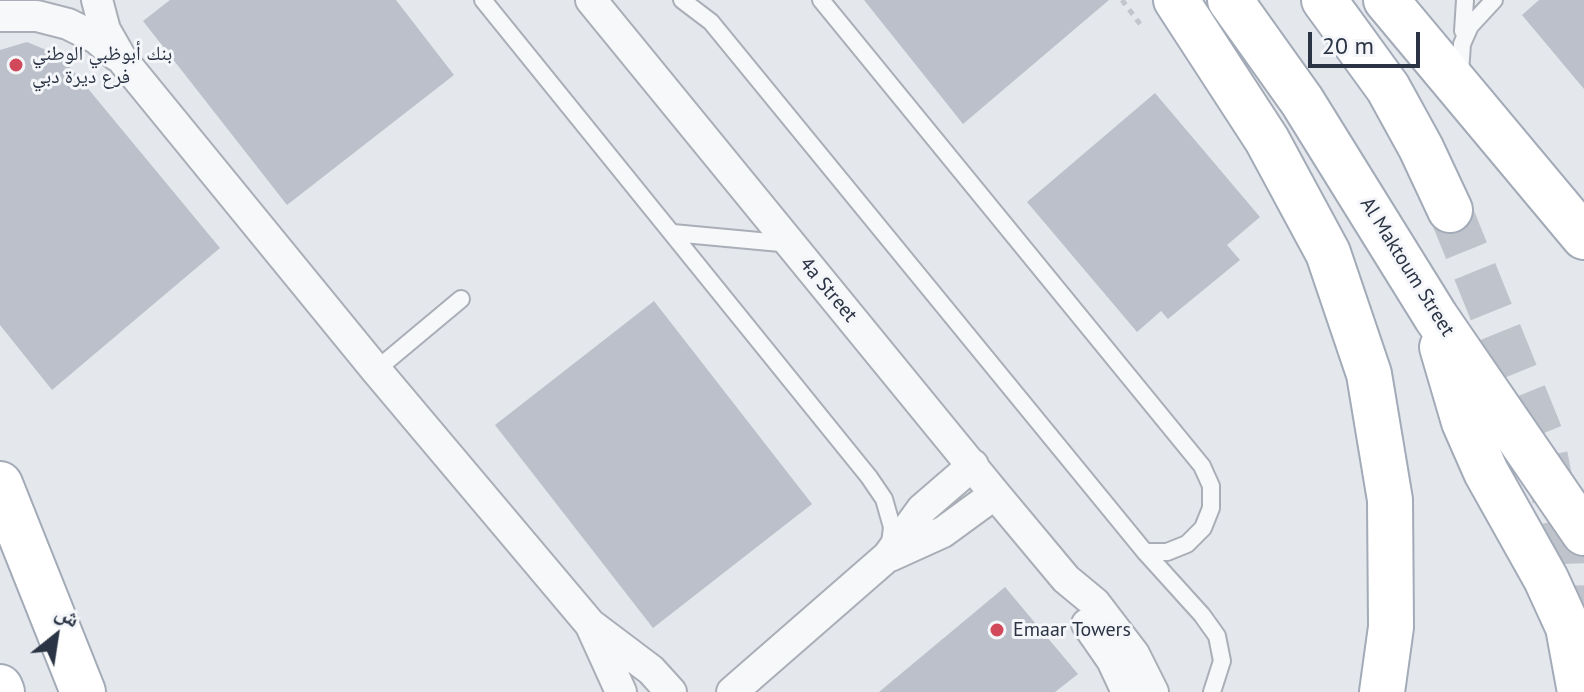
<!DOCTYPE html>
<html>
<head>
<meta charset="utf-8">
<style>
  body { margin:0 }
  #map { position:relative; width:1584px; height:692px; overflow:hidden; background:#e4e7ec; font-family:"PT Sans","Noto Naskh Arabic",sans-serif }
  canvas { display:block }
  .north { position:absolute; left:16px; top:596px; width:80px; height:80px; -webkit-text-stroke:6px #f4f6f9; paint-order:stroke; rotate:30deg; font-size:22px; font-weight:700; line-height:32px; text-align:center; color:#2b3445 }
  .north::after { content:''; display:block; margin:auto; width:28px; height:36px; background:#2b3445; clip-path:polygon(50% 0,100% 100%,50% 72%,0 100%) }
  .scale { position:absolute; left:1308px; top:32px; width:112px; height:36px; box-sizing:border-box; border:4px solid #2b3445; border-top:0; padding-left:10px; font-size:24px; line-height:28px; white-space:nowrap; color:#2b3445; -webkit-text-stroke:6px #f4f6f9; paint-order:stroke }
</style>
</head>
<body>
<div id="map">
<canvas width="1584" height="692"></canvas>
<div class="north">ش</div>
<div class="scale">20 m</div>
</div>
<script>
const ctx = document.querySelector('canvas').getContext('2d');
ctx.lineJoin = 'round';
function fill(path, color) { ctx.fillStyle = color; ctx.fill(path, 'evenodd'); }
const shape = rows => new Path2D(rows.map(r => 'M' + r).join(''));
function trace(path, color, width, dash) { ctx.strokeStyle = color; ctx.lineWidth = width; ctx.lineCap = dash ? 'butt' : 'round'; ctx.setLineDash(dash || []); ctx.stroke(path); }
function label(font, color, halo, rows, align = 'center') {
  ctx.font = font + ' "PT Sans","Noto Naskh Arabic",sans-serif'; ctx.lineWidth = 6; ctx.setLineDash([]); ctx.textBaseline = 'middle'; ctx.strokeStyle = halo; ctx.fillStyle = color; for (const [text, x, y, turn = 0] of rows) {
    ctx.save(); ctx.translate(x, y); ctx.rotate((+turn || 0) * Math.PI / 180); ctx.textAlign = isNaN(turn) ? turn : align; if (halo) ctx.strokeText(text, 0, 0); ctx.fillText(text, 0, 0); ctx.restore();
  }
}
fill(shape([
  [170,0,396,0,454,75,287,205,143,21],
  [864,0,1109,0,963,124],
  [1539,0,1584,0,1584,89,1522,15],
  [27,42,61,56,220,248,52,390,0,325,0,50],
  [1155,93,1260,217,1227,245,1240,260,1168,319,1161,311,1137,332,1027,202],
  [654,301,812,504,653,628,495,425],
  [1005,587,1078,674,1055,692,879,692]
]), '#bbc0ca');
trace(shape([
  [1450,210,1542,437,1562,538,1565,622]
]), '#bfc3cb', 44, [44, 22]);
const lane = shape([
  [483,0,869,477,884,499,892,527,890,544],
  [682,0,711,22,1145,552,1202,615,1217,636,1222,661,1212,692],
  [821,0,1202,466,1211,486,1211,508,1203,528,1187,544,1167,552,1145,552],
  [1463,31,1465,0],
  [1460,73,1462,44,1470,26,1494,0],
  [673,233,791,244],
  [376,370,461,299]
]);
const street = shape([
  [97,0,105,30,121,58,376,370,590,624,651,670,671,692],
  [591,0,995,494,1066,579,1095,603,1134,654,1153,692],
  [0,16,37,16,68,24,96,38,116,55],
  [890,556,943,532,995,494],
  [1087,624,1112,660,1127,692],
  [591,626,621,692],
  [732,692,888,556,922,509,973,465]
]);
const primary = shape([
  [1176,0,1267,140,1328,253,1369,374,1390,500,1391,627,1382,692],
  [1230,0,1302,101,1436,317,1584,533],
  [1324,0,1388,88,1421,148,1450,210],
  [1386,0,1584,237],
  [1442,347,1464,422,1486,472,1546,579,1568,627,1580,692],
  [0,484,83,692],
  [0,687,2,692]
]);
trace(lane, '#a9aeb7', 20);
trace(street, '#a9aeb7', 34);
trace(primary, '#a3abb8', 48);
trace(shape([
  [1122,0,1140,24]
]), '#c2c5cb', 5, [6, 6]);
trace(lane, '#f7f8fa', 16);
trace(street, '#f7f8fa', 30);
trace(primary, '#fff', 44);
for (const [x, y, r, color] of [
  [16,65,8,"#d1495b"],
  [997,630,8,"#d1495b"]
]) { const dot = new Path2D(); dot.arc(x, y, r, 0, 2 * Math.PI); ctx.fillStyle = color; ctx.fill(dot); trace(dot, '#f4f6f9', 3); }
label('20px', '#2b3445', '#f4f6f9', [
  ["بنك أبوظبي الوطني",32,54],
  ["فرع ديرة دبي",32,77],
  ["Emaar Towers",1013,630]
], 'left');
label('20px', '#2b3445', '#f4f6f9', [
  ["Al Maktoum Street",1407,267,58],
  ["4a Street",828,290,50]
]);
</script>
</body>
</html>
